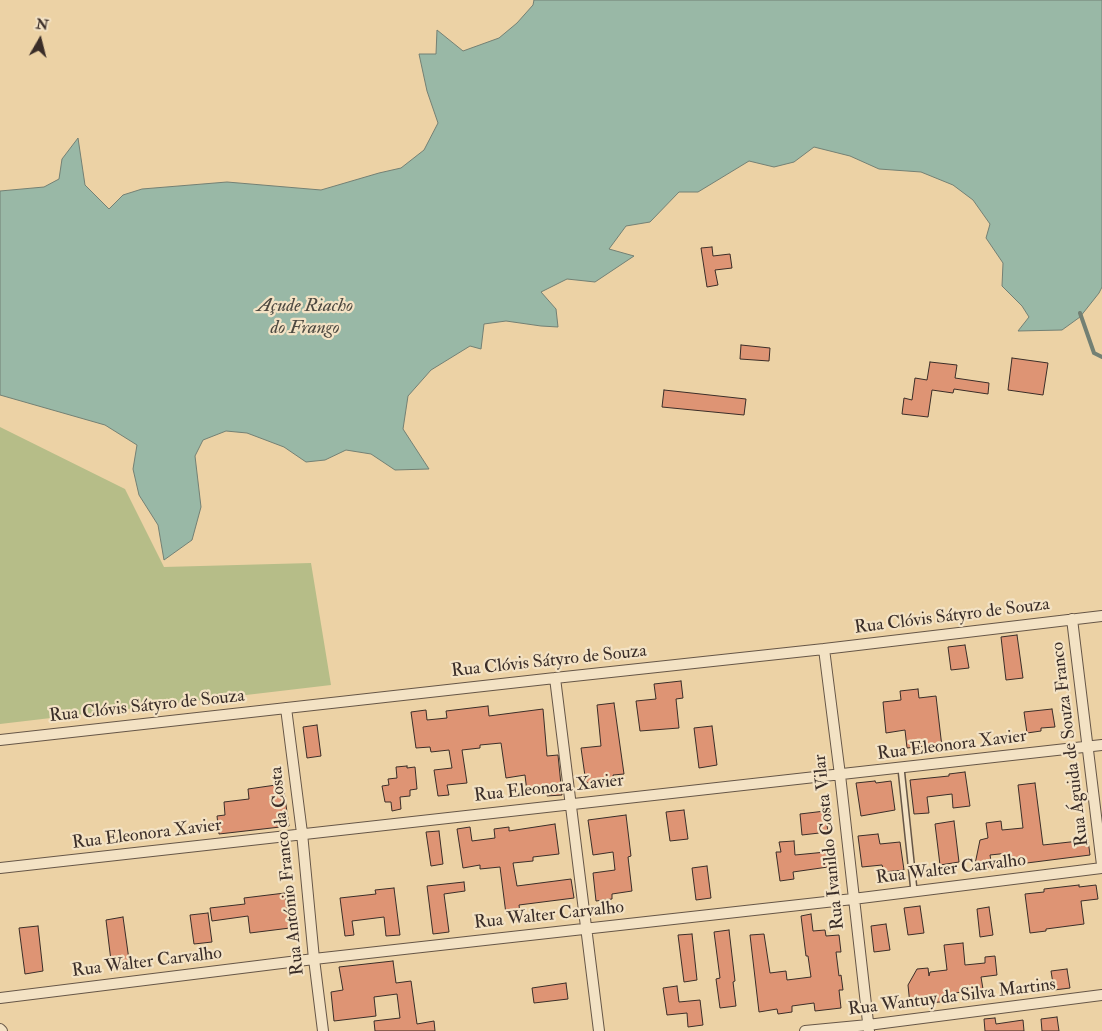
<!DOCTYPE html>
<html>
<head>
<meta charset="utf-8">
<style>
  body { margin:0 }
  #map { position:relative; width:1102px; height:1031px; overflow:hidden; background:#ecd2a5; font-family:"IM FELL Double Pica",serif }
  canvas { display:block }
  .north { position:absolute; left:15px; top:15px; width:50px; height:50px; -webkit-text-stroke:4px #f3e2c4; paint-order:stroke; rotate:8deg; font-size:14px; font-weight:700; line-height:20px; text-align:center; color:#3a2d28 }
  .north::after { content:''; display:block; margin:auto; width:18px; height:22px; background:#3a2d28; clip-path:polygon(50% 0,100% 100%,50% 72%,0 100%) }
</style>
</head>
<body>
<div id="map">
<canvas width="1102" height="1031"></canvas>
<div class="north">N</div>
</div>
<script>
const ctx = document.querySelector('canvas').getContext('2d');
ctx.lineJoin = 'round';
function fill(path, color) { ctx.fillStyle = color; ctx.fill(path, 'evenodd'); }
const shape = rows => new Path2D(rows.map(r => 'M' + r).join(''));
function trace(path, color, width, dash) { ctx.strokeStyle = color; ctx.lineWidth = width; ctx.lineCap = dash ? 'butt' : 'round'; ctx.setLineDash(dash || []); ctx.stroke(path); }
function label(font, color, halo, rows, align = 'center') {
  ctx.font = font + ' "IM FELL Double Pica",serif'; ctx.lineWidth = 4.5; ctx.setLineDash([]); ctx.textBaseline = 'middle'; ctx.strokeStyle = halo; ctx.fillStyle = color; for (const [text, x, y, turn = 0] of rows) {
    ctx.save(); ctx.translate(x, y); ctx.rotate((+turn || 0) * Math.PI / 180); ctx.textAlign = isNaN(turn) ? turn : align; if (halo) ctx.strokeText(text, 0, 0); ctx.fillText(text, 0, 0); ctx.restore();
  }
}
fill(shape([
  [0,427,125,489,164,567,311,563,331,685,0,724]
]), '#b6bd88');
const water = shape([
  [534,0,1102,0,1102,287,1099,293,1080,317,1062,330,1018,331,1029,317,1022,306,1002,286,1003,263,986,238,990,224,973,200,953,185,921,172,879,169,850,156,814,147,794,162,774,167,749,161,698,192,679,192,650,222,626,226,609,249,634,256,595,282,567,279,541,292,556,309,558,327,541,326,506,321,484,324,481,349,470,346,431,370,408,396,403,429,429,469,395,470,371,454,346,450,325,460,306,462,284,447,247,433,226,431,203,440,195,456,201,507,192,540,164,560,158,525,139,495,133,469,137,445,105,425,0,395,0,191,44,187,59,179,62,159,78,138,85,185,109,209,123,195,142,189,227,182,321,190,379,173,401,168,424,150,438,123,427,91,419,54,436,54,437,30,463,51,499,38,517,23,533,5,534,0]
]);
fill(water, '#99b8a6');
trace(water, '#738074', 1);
trace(shape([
  [1080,313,1094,353,1102,357]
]), '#738074', 4);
const building = shape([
  [712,247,713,256,730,254,732,268,715,270,718,285,707,287,701,248,712,247],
  [741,345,770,348,769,361,740,359,741,345],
  [1012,358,1048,363,1043,395,1008,390,1012,358],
  [930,362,957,365,955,378,989,383,988,394,954,389,953,393,932,390,928,417,902,414,904,398,912,400,915,378,927,380,930,362],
  [664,390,746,399,744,415,662,407,664,390],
  [1017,635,1023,678,1006,680,1001,637,1017,635],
  [965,645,969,668,951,670,948,647,965,645],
  [681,681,683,698,676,699,679,728,640,731,636,701,656,699,654,684,681,681],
  [918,689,919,698,936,696,942,747,925,749,925,746,907,748,905,730,886,733,883,702,901,700,900,691,918,689],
  [614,703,624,774,613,775,614,780,586,783,581,748,601,746,597,705,614,703],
  [488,706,489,716,543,709,547,756,558,755,562,795,547,796,546,790,527,792,525,775,506,778,501,743,480,745,480,748,462,750,467,783,447,785,449,795,438,796,434,770,452,768,449,750,431,752,430,747,416,748,411,712,426,710,427,720,447,718,446,711,488,706],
  [1052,709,1055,727,1041,728,1041,731,1027,733,1024,712,1052,709],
  [317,725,321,756,307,758,303,727,317,725],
  [712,726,717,765,699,768,694,728,712,726],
  [407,766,407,768,415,767,417,789,410,790,410,796,400,797,401,809,392,811,391,802,385,802,382,786,389,785,388,779,397,778,396,767,407,766],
  [965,772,970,806,953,808,952,794,927,797,929,813,914,814,910,780,949,776,949,774,965,772],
  [875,781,876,783,891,781,895,810,861,816,856,783,875,781],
  [1035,783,1043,845,1088,840,1090,855,1011,865,1009,853,990,855,992,867,974,869,980,840,988,838,986,823,1001,821,1002,830,1023,828,1018,785,1035,783],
  [283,784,289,826,219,834,217,816,225,815,224,802,249,799,248,789,283,784],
  [684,810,688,839,670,841,666,812,684,810],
  [825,811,828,832,802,835,800,814,825,811],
  [626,815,631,856,628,857,632,891,612,894,612,899,596,901,593,873,615,870,613,852,593,855,588,820,626,815],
  [954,821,959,862,940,865,935,824,954,821],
  [555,824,559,854,533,857,533,861,513,863,517,886,571,879,574,898,519,905,520,912,506,914,500,867,480,869,480,865,463,868,457,829,470,827,472,841,495,838,494,829,509,827,509,831,555,824],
  [439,831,443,864,431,866,426,832,439,831],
  [878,834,880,844,900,842,904,870,884,872,882,865,862,867,858,836,878,834],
  [794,841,795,855,826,852,828,867,793,872,794,879,780,881,776,852,781,852,779,842,794,841],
  [707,866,711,898,696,900,692,868,707,866],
  [464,882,465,891,444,894,449,932,433,934,427,886,464,882],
  [1079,885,1079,887,1096,885,1098,899,1081,901,1084,924,1046,929,1046,931,1030,933,1025,894,1044,892,1044,889,1079,885],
  [394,888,400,935,386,936,384,917,352,921,354,935,345,936,340,898,376,894,375,890,394,888],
  [285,893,290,928,250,933,248,916,212,921,210,908,245,904,244,898,285,893],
  [920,906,924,933,908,935,904,908,920,906],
  [989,907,993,935,980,937,977,909,989,907],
  [208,913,212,942,194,944,190,915,208,913],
  [811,914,813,931,825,930,826,936,839,935,841,952,836,952,839,976,841,975,843,990,839,990,841,1008,815,1011,814,1003,792,1006,792,1012,778,1014,777,1009,759,1012,750,935,764,934,770,973,786,971,787,980,811,977,808,956,806,956,801,916,811,914],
  [123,917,130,967,112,969,106,920,123,917],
  [886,924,890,950,874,952,871,926,886,924],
  [38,926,43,971,25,974,19,928,38,926],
  [729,930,735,981,733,982,736,1006,720,1008,716,979,720,978,714,932,729,930],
  [692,934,697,980,684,982,678,935,692,934],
  [963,943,965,965,985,963,985,957,995,956,997,975,981,977,983,989,948,994,949,1001,910,1005,908,985,917,969,928,968,929,976,930,972,947,970,944,945,963,943],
  [393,961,396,983,411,981,417,1024,434,1021,435,1031,375,1031,374,1021,400,1018,397,994,374,997,376,1016,334,1021,331,992,343,990,339,967,393,961],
  [1067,969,1070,988,1054,990,1051,971,1067,969],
  [566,983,568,999,534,1003,532,988,566,983],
  [677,986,679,1002,700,1000,703,1025,688,1027,687,1013,667,1015,663,988,677,986],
  [1057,1017,1059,1031,1042,1031,1041,1019,1057,1017],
  [995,1018,996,1024,1023,1020,1024,1031,985,1031,984,1019,995,1018]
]);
fill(building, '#de9474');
trace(building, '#3a2d28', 1);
const service = shape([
  [901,768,914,891]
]);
const minor = shape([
  [1072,619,1102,865],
  [824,649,840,775,869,1031],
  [555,678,599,1031],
  [286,708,302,833,314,959,323,1031],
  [0,740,555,678,824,649,1102,616],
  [0,868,1102,745],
  [0,998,314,959,853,899,1102,868],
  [0,1029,2,1031],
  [805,1031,868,1025,1102,995]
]);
trace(service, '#665647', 8);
trace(minor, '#665647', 12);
trace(service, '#f3e2c4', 5);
trace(minor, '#f3e2c4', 10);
label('18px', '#3a2d28', '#f3e2c4', [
  ["Rua Clóvis Sátyro de Souza",952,617,-7],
  ["Rua Clóvis Sátyro de Souza",549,662,-6],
  ["Rua Clóvis Sátyro de Souza",147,707,-6],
  ["Rua Águida de Souza Franco",1071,744,-97],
  ["Rua Eleonora Xavier",952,746,-7],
  ["Rua Eleonora Xavier",549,789,-6],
  ["Rua Eleonora Xavier",147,835,-7],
  ["Rua Ivanildo Costa Vilar",830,842,-96],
  ["Rua Walter Carvalho",951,870,-7],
  ["Rua António Franco da Costa",288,871,-96],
  ["Rua Walter Carvalho",549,916,-6],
  ["Rua Walter Carvalho",147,963,-7],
  ["Rua Wantuy da Silva Martins",952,998,-7]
]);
label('italic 19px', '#4d4941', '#f3e2c4', [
  ["Açude Riacho",305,307],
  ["do Frango",305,329]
]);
</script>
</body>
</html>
